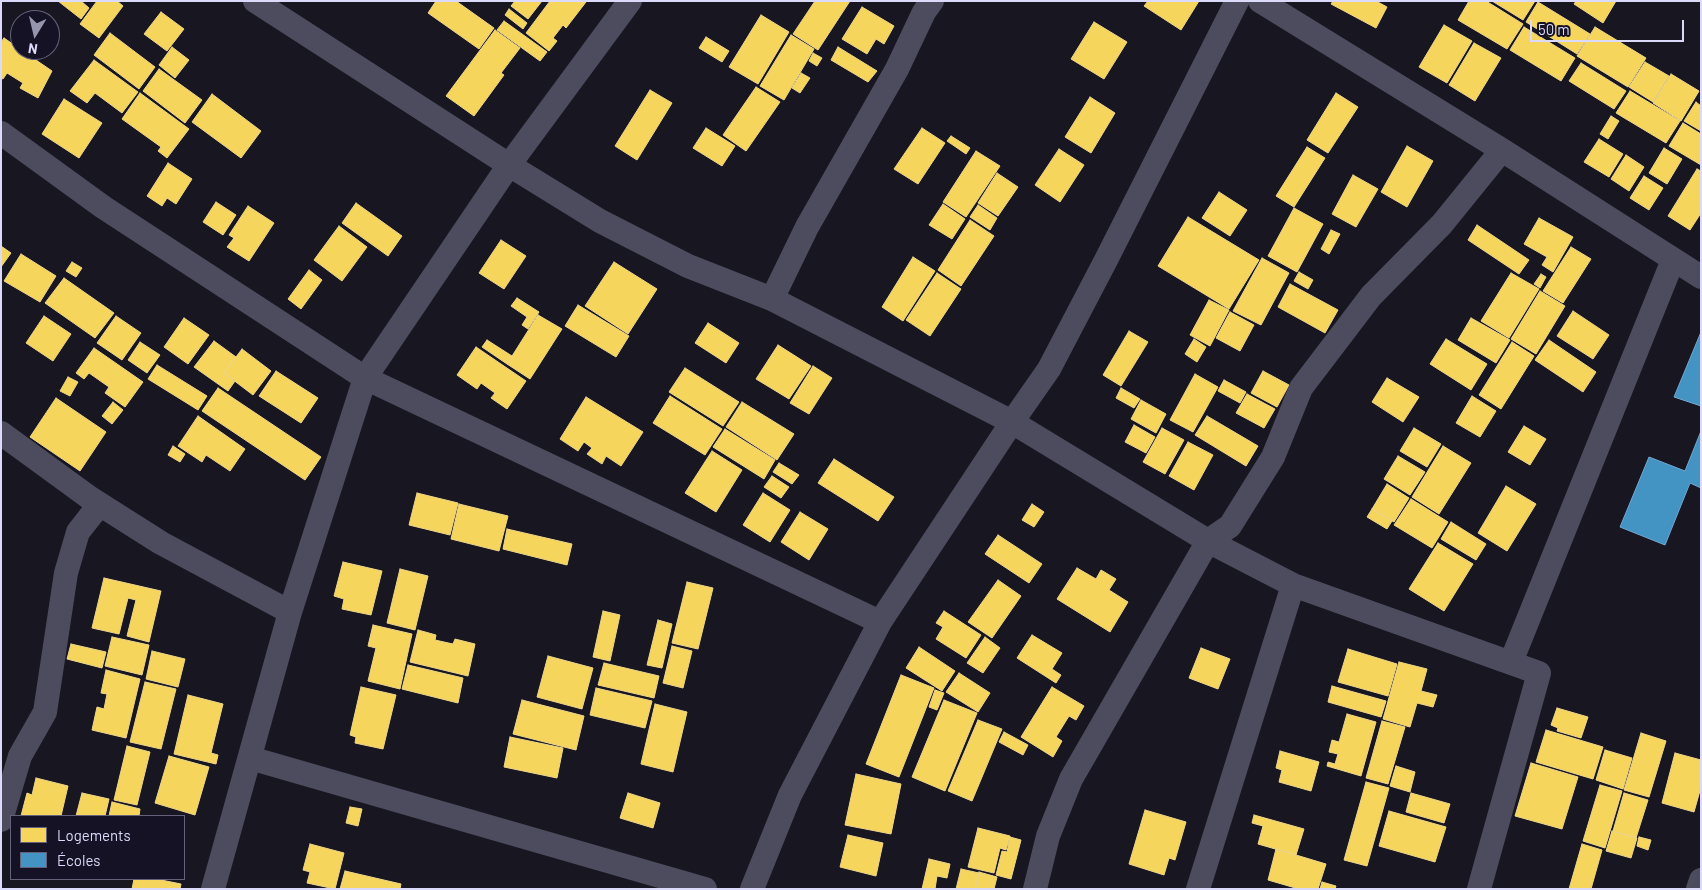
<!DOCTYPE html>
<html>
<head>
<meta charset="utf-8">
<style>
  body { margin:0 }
  #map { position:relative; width:1702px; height:890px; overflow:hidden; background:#181620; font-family:Barlow,sans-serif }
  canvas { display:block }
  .frame { position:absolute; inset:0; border:2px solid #dcdafa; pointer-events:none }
  .legend { position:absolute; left:10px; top:815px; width:175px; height:65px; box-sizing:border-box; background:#141224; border:1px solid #64627a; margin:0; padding:6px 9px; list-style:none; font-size:15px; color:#dcdafa }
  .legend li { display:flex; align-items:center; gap:10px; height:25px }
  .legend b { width:25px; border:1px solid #64627a }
  .north { position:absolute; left:10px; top:10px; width:50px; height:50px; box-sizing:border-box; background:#141224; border:1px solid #64627a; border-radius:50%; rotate:189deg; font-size:14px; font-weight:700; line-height:20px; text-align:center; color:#dcdafa }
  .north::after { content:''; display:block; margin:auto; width:18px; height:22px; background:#9795ae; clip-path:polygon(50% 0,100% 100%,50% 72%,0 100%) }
  .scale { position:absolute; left:1530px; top:20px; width:154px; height:22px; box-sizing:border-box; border:2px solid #dcdafa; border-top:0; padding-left:6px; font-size:15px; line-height:18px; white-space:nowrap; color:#dcdafa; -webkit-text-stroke:4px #141224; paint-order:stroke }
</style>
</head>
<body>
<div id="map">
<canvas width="1702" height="890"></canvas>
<div class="frame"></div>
<ul class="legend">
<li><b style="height:14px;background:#f6d55c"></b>Logements</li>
<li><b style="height:14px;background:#4393c3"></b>Écoles</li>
</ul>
<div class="north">N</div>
<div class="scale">50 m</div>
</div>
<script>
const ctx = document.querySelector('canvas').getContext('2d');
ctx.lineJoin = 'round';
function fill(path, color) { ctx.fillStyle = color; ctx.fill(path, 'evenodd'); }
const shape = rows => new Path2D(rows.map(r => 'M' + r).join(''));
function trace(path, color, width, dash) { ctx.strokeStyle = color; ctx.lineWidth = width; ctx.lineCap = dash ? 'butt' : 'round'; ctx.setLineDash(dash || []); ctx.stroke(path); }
const homes = shape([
  [58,1,81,1,89,8,81,19,58,1],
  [97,1,117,1,123,6,99,38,80,24,97,1],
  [436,1,456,1,494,28,479,49,428,13,436,1],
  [515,1,542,1,528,19,511,6,515,1],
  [550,1,586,2,566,28,563,25,553,38,557,41,549,51,526,33,550,1],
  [815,1,850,1,818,50,793,34,815,1],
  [1148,1,1199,1,1181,30,1144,6,1148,1],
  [1333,1,1376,1,1387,7,1376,28,1331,4,1333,1],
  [1469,1,1486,1,1523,24,1507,49,1458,20,1469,1],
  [1492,1,1535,1,1523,20,1492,1],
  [1576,1,1616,1,1603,23,1574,4,1576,1],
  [1538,2,1590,34,1577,54,1526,22,1538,2],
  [862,7,894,26,884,44,876,39,867,54,842,39,862,7],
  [509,9,527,23,523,29,505,15,509,9],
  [161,12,184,29,167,51,144,34,161,12],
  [761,15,789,32,758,84,729,67,761,15],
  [504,21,547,52,540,61,497,30,504,21],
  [1094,22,1127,42,1104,79,1071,59,1094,22],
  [1444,25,1472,41,1447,83,1419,67,1444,25],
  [1524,27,1575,58,1561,81,1510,50,1524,27],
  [1595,27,1646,58,1628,87,1577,56,1595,27],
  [495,30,520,48,501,73,504,75,474,116,446,96,495,30],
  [110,33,155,67,139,89,94,55,110,33],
  [791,35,814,49,784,100,760,86,791,35],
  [706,37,729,51,722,62,699,48,706,37],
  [4,38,52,71,38,98,20,88,23,83,7,73,3,79,1,78,1,42,4,38],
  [1474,43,1501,58,1475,101,1449,85,1474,43],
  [172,47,189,60,175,78,159,65,172,47],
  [838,47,877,71,868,82,831,60,838,47],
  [813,53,822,58,817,66,809,61,813,53],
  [94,60,138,92,122,113,95,93,87,103,70,91,94,60],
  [1645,62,1669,76,1653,102,1629,87,1645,62],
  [1581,63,1626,91,1614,109,1569,81,1581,63],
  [159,69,202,100,185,123,143,91,159,69],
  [801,73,810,78,800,93,792,88,801,73],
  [1671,74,1699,91,1681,121,1653,103,1671,74],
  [756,87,780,102,746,151,723,135,756,87],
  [650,90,672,103,637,160,615,146,650,90],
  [1630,91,1680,121,1666,143,1616,113,1630,91],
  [140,93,189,129,167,158,158,151,161,147,122,119,140,93],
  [1336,93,1358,107,1328,153,1307,140,1336,93],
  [212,94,261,131,241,158,192,122,212,94],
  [1090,97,1115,113,1091,153,1065,137,1090,97],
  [64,99,102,123,79,158,42,134,64,99],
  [1696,102,1701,106,1701,131,1684,121,1696,102],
  [1611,116,1619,121,1608,139,1600,134,1611,116],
  [1683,123,1701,134,1701,165,1669,146,1683,123],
  [706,128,735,146,722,166,693,148,706,128],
  [922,128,945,143,918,184,894,169,922,128],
  [951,136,970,148,966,154,947,141,951,136],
  [1599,139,1623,154,1609,177,1584,162,1599,139],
  [1407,146,1433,161,1407,207,1381,192,1407,146],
  [1307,147,1325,158,1294,207,1276,196,1307,147],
  [1664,148,1682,159,1667,184,1649,173,1664,148],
  [1059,149,1084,165,1060,202,1035,185,1059,149],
  [976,151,1000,166,966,217,943,202,976,151],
  [1626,155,1644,167,1629,191,1611,179,1626,155],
  [168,163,192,179,176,204,167,198,162,206,147,196,168,163],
  [1697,169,1701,171,1701,213,1690,230,1668,216,1697,169],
  [997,173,1018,187,998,216,978,203,997,173],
  [1353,175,1378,189,1356,227,1332,214,1353,175],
  [1644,176,1663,188,1649,210,1630,198,1644,176],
  [1219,192,1247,210,1230,236,1202,218,1219,192],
  [216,202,236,215,223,235,203,222,216,202],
  [356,203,402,236,388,256,342,223,356,203],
  [943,204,965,219,952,239,929,225,943,204],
  [978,205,997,218,990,230,970,217,978,205],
  [248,206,274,223,249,261,227,247,234,238,229,235,248,206],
  [1294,208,1323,224,1297,272,1268,256,1294,208],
  [1188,217,1259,260,1229,309,1158,266,1188,217],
  [1539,218,1573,237,1553,272,1542,265,1547,257,1524,244,1539,218],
  [970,220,994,236,961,286,938,270,970,220],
  [1477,225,1529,260,1519,274,1468,240,1477,225],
  [339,226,367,247,342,281,314,260,339,226],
  [1331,230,1340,234,1329,254,1321,249,1331,230],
  [501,240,526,256,504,289,479,273,501,240],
  [1,246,11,253,1,267,1,246],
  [1571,247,1591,259,1563,303,1543,291,1571,247],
  [21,254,56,276,40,302,4,281,21,254],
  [913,257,935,271,903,321,882,307,913,257],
  [1262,258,1289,273,1261,325,1233,311,1262,258],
  [72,262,82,268,76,277,66,271,72,262],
  [614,262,657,289,628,334,585,306,614,262],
  [309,270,322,280,301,309,288,299,309,270],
  [1299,272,1313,280,1308,289,1294,281,1299,272],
  [937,273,961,289,930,336,906,320,937,273],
  [1511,273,1539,289,1509,338,1481,321,1511,273],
  [1541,274,1546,277,1540,288,1534,284,1541,274],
  [64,278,114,313,95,338,45,303,64,278],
  [1290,284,1338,310,1325,333,1278,307,1290,284],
  [1540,291,1565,306,1536,354,1511,339,1540,291],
  [517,298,539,312,528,329,522,325,527,317,511,306,517,298],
  [1209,300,1229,310,1210,346,1190,335,1209,300],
  [578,305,629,336,616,357,565,326,578,305],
  [1573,311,1609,335,1593,359,1557,336,1573,311],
  [1230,312,1254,325,1240,351,1216,338,1230,312],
  [538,315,562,329,530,379,507,364,538,315],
  [44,316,71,334,53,361,26,343,44,316],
  [116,316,141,333,122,360,97,343,116,316],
  [184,318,209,335,188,364,164,347,184,318],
  [1471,318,1510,340,1496,363,1458,340,1471,318],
  [708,323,739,343,726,363,695,343,708,323],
  [1129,331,1148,342,1121,386,1103,375,1129,331],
  [1194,339,1206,347,1197,362,1185,354,1194,339],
  [1446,339,1487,364,1471,390,1430,364,1446,339],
  [487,340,512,356,507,364,482,347,487,340],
  [1549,340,1596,372,1583,392,1535,360,1549,340],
  [214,341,236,357,224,373,235,381,228,391,194,367,214,341],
  [140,342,160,355,147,373,128,360,140,342],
  [1512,342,1534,356,1501,409,1479,395,1512,342],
  [778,345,811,366,789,399,756,379,778,345],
  [476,347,526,381,507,409,491,398,495,393,481,383,477,389,457,375,476,347],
  [94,348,143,382,125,407,105,393,109,387,89,373,84,379,76,373,94,348],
  [242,349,271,371,253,395,224,373,242,349],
  [157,365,207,396,198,410,148,379,157,365],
  [813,366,832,378,809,414,790,403,813,366],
  [685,368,739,402,723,426,669,392,685,368],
  [276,371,318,398,301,423,259,396,276,371],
  [1263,371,1289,385,1277,407,1251,393,1263,371],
  [1195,374,1218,387,1193,432,1170,420,1195,374],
  [68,377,78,382,70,396,60,391,68,377],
  [1387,378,1419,397,1403,422,1372,402,1387,378],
  [1224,380,1246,392,1240,403,1218,391,1224,380],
  [218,388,321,457,305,480,202,411,218,388],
  [1121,388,1140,399,1134,408,1116,398,1121,388],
  [1247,394,1275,409,1264,428,1236,413,1247,394],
  [670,396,722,429,705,455,653,423,670,396],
  [1472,396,1496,411,1480,437,1456,423,1472,396],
  [586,397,643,432,621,466,606,456,602,464,587,454,592,448,584,442,578,451,560,439,586,397],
  [56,398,106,432,80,471,30,437,56,398],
  [1141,400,1166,414,1156,433,1131,419,1141,400],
  [113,402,123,410,112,424,102,416,113,402],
  [742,402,794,434,777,460,726,427,742,402],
  [198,416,245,449,230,471,206,455,202,462,178,446,198,416],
  [1207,416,1258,446,1246,466,1195,435,1207,416],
  [1134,425,1155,437,1146,453,1125,442,1134,425],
  [1524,426,1546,439,1530,465,1508,452,1524,426],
  [1162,428,1184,440,1165,474,1143,462,1162,428],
  [1414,428,1441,444,1427,467,1400,451,1414,428],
  [725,429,775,460,764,479,713,447,725,429],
  [1188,442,1213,455,1194,490,1169,476,1188,442],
  [173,446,185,454,180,462,168,455,173,446],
  [1443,446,1471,463,1439,514,1412,497,1443,446],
  [712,451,742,470,716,512,685,493,712,451],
  [1398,456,1425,472,1410,495,1384,479,1398,456],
  [834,459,894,497,878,521,818,483,834,459],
  [779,463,799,475,792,484,773,472,779,463],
  [772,476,789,487,781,498,764,487,772,476],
  [1387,484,1409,498,1394,522,1372,509,1387,484],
  [1506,486,1536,504,1507,551,1478,533,1506,486],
  [417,493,458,503,450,535,409,525,417,493],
  [763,493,790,510,770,542,743,525,763,493],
  [1411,499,1448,522,1432,548,1394,525,1411,499],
  [459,504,508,516,499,551,451,539,459,504],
  [1032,504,1044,512,1034,527,1022,520,1032,504],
  [1372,509,1392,521,1387,529,1367,517,1372,509],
  [800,512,828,529,809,560,781,542,800,512],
  [1451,522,1486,544,1476,560,1441,539,1451,522],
  [507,529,572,544,567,565,503,549,507,529],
  [998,535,1042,564,1029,583,985,554,998,535],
  [1438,543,1473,564,1444,611,1409,589,1438,543],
  [343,562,382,571,371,615,342,609,344,599,334,596,343,562],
  [1077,568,1096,579,1101,570,1116,579,1109,590,1128,602,1110,632,1057,599,1077,568],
  [400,569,428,576,415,630,387,623,400,569],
  [104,578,161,591,149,642,127,636,136,600,128,598,119,634,92,628,104,578],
  [998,580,1021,596,992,638,968,622,998,580],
  [687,582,713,588,698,649,672,643,687,582],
  [603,611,620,615,610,661,593,657,603,611],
  [944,611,981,635,966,658,936,639,943,627,936,623,944,611],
  [658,620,672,624,662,668,647,665,658,620],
  [373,625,412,634,400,689,368,681,376,648,368,646,373,625],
  [418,630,436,635,435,640,453,644,455,639,475,644,468,676,410,662,418,630],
  [1032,635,1062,653,1052,669,1061,675,1056,683,1017,658,1032,635],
  [112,637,149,645,142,675,105,666,112,637],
  [985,637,1000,648,983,673,967,663,985,637],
  [71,644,106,652,102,668,67,659,71,644],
  [672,646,692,651,683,688,663,683,672,646],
  [919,647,955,671,942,691,906,668,919,647],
  [1201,648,1230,659,1218,689,1189,678,1201,648],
  [1348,649,1397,664,1388,696,1338,682,1348,649],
  [152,651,185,659,178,687,146,679,152,651],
  [548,656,593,668,582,709,537,697,548,656],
  [1399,662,1427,669,1421,691,1437,695,1433,707,1417,703,1410,727,1383,719,1399,662],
  [604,663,659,676,654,698,598,685,604,663],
  [408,665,463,678,458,703,402,689,408,665],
  [106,670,140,679,126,738,92,730,97,707,104,709,107,694,101,693,106,670],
  [959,673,990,693,978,712,946,692,959,673],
  [901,675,934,688,899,777,866,764,901,675],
  [145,682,176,689,161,749,130,742,145,682],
  [1332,686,1386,701,1381,717,1328,702,1332,686],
  [361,687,396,695,383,749,355,743,356,737,350,735,361,687],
  [1052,687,1084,706,1076,720,1069,716,1056,737,1062,741,1053,757,1021,737,1052,687],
  [596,688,652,701,645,728,590,715,596,688],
  [935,690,944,693,937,710,929,707,935,690],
  [188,695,223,704,211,753,218,755,216,764,174,754,188,695],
  [522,700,584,716,576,750,513,734,522,700],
  [944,700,977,713,945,791,912,777,944,700],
  [655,704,687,712,673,772,641,764,655,704],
  [1557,708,1588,717,1581,738,1557,731,1558,728,1551,725,1557,708],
  [1347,714,1376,722,1361,776,1327,766,1328,762,1335,764,1338,754,1329,752,1332,740,1339,742,1347,714],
  [978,720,1002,729,972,801,948,791,978,720],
  [1382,721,1405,727,1388,784,1366,778,1382,721],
  [1546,730,1603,747,1593,779,1536,762,1546,730],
  [1004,732,1028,745,1023,755,999,742,1004,732],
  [1641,733,1666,741,1649,797,1624,790,1641,733],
  [510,737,563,748,557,778,504,767,510,737],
  [127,746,150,752,137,805,114,800,127,746],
  [1605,750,1632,758,1623,789,1596,780,1605,750],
  [1280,751,1319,762,1311,791,1279,782,1282,770,1276,768,1280,751],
  [1675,753,1701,760,1701,787,1694,812,1662,803,1675,753],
  [169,756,209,767,195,815,155,803,169,756],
  [1531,763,1578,777,1562,829,1515,816,1531,763],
  [1396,766,1415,772,1410,792,1390,786,1396,766],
  [856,774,901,784,891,834,845,825,856,774],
  [36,778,68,786,61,816,21,816,27,793,32,795,36,778],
  [1366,782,1389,788,1367,866,1344,860,1366,782],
  [1600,785,1622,791,1605,848,1583,841,1600,785],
  [82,793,109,799,105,816,76,816,82,793],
  [628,793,660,803,653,828,620,818,628,793],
  [1411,793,1450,804,1444,823,1406,812,1411,793],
  [1624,793,1648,800,1636,838,1613,831,1624,793],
  [112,802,140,809,139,816,109,816,112,802],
  [350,807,362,809,358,826,346,823,350,807],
  [1145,810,1186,822,1175,860,1169,858,1164,875,1129,864,1145,810],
  [1389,811,1446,827,1435,862,1379,846,1389,811],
  [1254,815,1304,829,1296,855,1258,844,1263,826,1252,823,1254,815],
  [978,828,1010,836,1006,850,1000,848,994,873,968,867,978,828],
  [1612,831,1637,838,1631,858,1606,851,1612,831],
  [848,835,883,843,876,876,840,867,848,835],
  [1010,837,1021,840,1011,879,996,875,1002,851,1007,852,1010,837],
  [1639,837,1651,840,1648,850,1637,846,1639,837],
  [310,844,344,853,335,889,307,883,310,872,303,870,310,844],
  [1582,844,1602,850,1591,889,1569,889,1582,844],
  [1276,849,1326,864,1318,889,1299,889,1268,880,1276,849],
  [929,859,950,864,947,878,937,876,935,889,922,889,929,859],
  [961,869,979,873,975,889,956,889,961,869],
  [345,871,401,884,400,889,340,889,345,871],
  [979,872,997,877,994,889,975,889,979,872],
  [134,879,156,879,181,884,180,889,132,889,134,879],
  [1322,882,1336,886,1335,889,1320,889,1322,882]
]);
fill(homes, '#f6d55c');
trace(homes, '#eed68b', 1);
const schools = shape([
  [1701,332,1701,406,1674,397,1701,332],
  [1701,431,1701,488,1690,483,1665,545,1620,527,1649,457,1685,471,1701,431]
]);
fill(schools, '#4393c3');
trace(schools, '#71a8d4', 1);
trace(shape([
  [255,1,509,165,600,221,688,266,772,299,1012,422,1208,541,1293,585,1539,673,1479,889],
  [1260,1,1502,150,1701,277],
  [1,133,103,207,365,378,880,622],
  [772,299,807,227,897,69,924,12,932,1],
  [1,433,90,498,161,543,290,612],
  [1511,662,1673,260],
  [250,758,705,889],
  [1,820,20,756,45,712,66,573,78,532,100,504],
  [213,889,290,612,365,378,509,165,630,1],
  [752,889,790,795,880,622,1012,422,1049,369,1106,260,1237,1],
  [1035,889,1048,836,1071,779,1208,541,1230,526,1273,457,1301,388,1371,296,1442,224,1502,150],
  [1198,889,1293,585],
  [1698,889,1701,880]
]), '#4d4c5f', 24);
</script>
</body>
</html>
